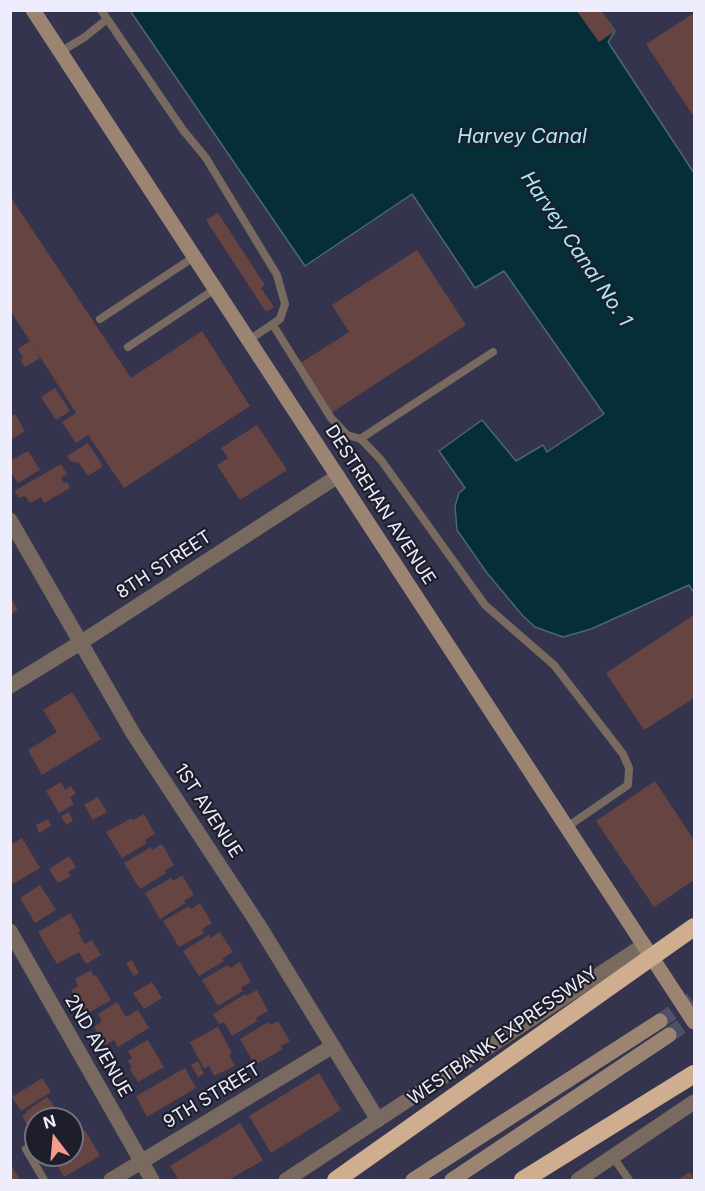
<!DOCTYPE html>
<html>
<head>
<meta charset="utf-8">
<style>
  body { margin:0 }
  #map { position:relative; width:705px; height:1191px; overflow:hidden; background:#35344f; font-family:Inter,sans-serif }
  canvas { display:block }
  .frame { position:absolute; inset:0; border:12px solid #ededfe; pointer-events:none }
  .north { position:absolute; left:24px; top:1107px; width:60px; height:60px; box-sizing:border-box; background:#1e1e2a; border:2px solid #71717f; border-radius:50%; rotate:344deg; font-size:16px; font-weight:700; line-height:24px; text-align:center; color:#ededfe }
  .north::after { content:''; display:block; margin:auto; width:21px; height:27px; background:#f59c90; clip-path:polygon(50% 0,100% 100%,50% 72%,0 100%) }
</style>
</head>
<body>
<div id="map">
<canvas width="705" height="1191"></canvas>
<div class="frame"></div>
<div class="north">N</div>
</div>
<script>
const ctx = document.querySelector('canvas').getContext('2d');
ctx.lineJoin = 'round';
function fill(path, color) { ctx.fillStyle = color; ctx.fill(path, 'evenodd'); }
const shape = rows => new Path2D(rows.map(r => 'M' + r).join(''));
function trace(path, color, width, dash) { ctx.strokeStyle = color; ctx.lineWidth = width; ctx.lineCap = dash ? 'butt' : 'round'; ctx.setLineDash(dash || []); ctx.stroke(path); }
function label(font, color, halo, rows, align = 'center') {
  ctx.font = font + ' Inter,sans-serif'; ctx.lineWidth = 4.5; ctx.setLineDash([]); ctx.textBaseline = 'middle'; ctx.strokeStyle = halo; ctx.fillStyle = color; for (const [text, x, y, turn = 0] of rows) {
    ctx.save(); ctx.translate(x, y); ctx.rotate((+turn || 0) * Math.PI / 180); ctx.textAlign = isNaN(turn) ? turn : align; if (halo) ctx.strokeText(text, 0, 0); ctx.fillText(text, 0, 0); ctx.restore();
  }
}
const water = shape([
  [134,10,600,11,615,31,608,42,694,173,694,593,689,585,591,629,563,637,535,627,523,616,487,573,457,530,455,506,459,493,465,488,439,451,482,420,516,461,543,445,547,452,604,414,504,271,475,288,412,194,305,266,131,12,134,10]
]);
fill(water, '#052e37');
trace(water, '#4b6773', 1.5);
fill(shape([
  [576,10,600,10,615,31,599,42],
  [694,13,694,117,646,44],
  [10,196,131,378,202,331,250,406,124,488,88,435,76,443,62,422,76,413,10,310],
  [218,213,265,285,261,288,274,307,266,312,206,220],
  [417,250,466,325,331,413,299,364,349,332,332,305],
  [30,341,40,358,25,367,20,360,23,358,18,349],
  [55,388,70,411,56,420,41,397],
  [15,414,25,431,10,440,10,417],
  [257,425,287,470,240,500,217,465,228,458,221,448],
  [88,443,103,466,88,476,79,463,70,461,67,456],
  [28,451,40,470,18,483,10,471,10,461],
  [61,464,67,474,61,478,64,483,67,482,70,488,44,503,41,497,30,503,25,496,19,498,15,492,16,490],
  [10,597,18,610,10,615],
  [694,615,694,698,644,730,606,673],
  [72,692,101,739,42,775,28,750,57,732,43,710],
  [655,781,694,840,694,880,654,907,596,821],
  [61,782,65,790,71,786,76,794,70,797,74,804,59,813,46,791],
  [98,797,107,812,93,820,84,805],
  [69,812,73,821,66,825,61,816],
  [144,814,155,834,145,840,147,843,122,858,106,832,132,818,133,820],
  [48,819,51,826,39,833,36,825],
  [22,838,40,868,13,884,10,880,10,845],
  [162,844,174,865,164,871,166,873,140,889,124,863,151,847,152,850],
  [69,856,76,867,68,872,71,876,58,883,49,869],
  [182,875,194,895,184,901,186,903,160,919,145,893,171,878,173,881],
  [40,885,56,910,35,923,20,898],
  [200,903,212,923,202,929,204,933,179,947,163,921,189,906,191,909],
  [70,913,81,931,78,932,85,944,92,940,101,955,86,964,79,952,57,964,38,932],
  [220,932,233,952,222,959,224,961,199,976,183,951,209,935,210,938],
  [132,960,139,973,134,976,126,963],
  [240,962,251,982,241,988,243,991,218,1006,202,980,228,965,230,968],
  [91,970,94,976,96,975,111,1000,85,1015,71,990,78,986,75,979],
  [152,982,162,998,144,1009,133,993],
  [257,990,268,1011,256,1018,257,1021,232,1036,224,1022,219,1024,213,1014,245,994,246,996],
  [117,1002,126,1017,138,1010,149,1028,118,1047,114,1040,105,1045,94,1027,102,1021,98,1014],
  [278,1021,290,1041,281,1046,283,1049,255,1065,240,1039,268,1022,270,1025],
  [218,1027,232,1053,229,1055,235,1066,214,1076,209,1066,204,1069,190,1042],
  [148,1040,164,1067,138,1082,129,1068,132,1067,128,1061,132,1058,128,1051],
  [198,1061,204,1074,198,1077,191,1065],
  [185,1068,196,1088,147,1117,136,1096],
  [319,1073,341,1110,271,1153,249,1116],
  [42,1078,51,1092,21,1111,12,1097],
  [47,1097,59,1112,47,1119,36,1119,34,1127,32,1122,27,1125,22,1116,27,1113,26,1111],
  [240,1123,263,1160,229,1180,179,1180,170,1166],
  [85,1130,100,1156,64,1177,51,1155,72,1155,72,1137],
  [10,1164,20,1179,18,1180,10,1180],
  [690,1172,694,1180,677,1180]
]), '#654442');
trace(shape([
  [660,1021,694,998],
  [669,1035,694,1018]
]), '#515069', 15, [15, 8]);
trace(shape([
  [101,10,183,130,206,158,277,275,285,304,280,319,249,340],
  [60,52,85,37,107,19],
  [100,319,194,257],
  [273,325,331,418,347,435,361,439,381,460,485,605,554,665,623,754,629,768,628,785,567,827],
  [128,347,215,289],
  [360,439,493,352],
  [26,1149,44,1180],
  [613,1157,629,1180]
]), '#786a5e', 8);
trace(shape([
  [10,520,134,735,258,924,378,1120],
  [10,686,80,643,338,476],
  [10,931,152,1180],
  [111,1180,333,1046]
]), '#786a5e', 15);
trace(shape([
  [286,1180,644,945],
  [578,1180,694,1102]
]), '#786a5e', 15);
trace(shape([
  [33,10,694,1022],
  [413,1180,660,1021],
  [452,1180,669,1035]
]), '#9b8572', 15);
trace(shape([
  [523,1180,694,1074]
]), '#cfad8f', 18);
trace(shape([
  [336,1180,694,927]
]), '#cfad8f', 18);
label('18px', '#ededfe', '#1e1e2a', [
  ["DESTREHAN AVENUE",380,505,57],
  ["8TH STREET",164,565,-33],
  ["1ST AVENUE",208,811,57],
  ["WESTBANK EXPRESSWAY",503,1036,-35],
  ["2ND AVENUE",98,1046,60],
  ["9TH STREET",212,1096,-31]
]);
label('italic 20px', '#a8eafa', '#1e1e2a', [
  ["Harvey Canal",522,137],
  ["Harvey Canal No. 1",576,249,56]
]);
</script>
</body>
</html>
